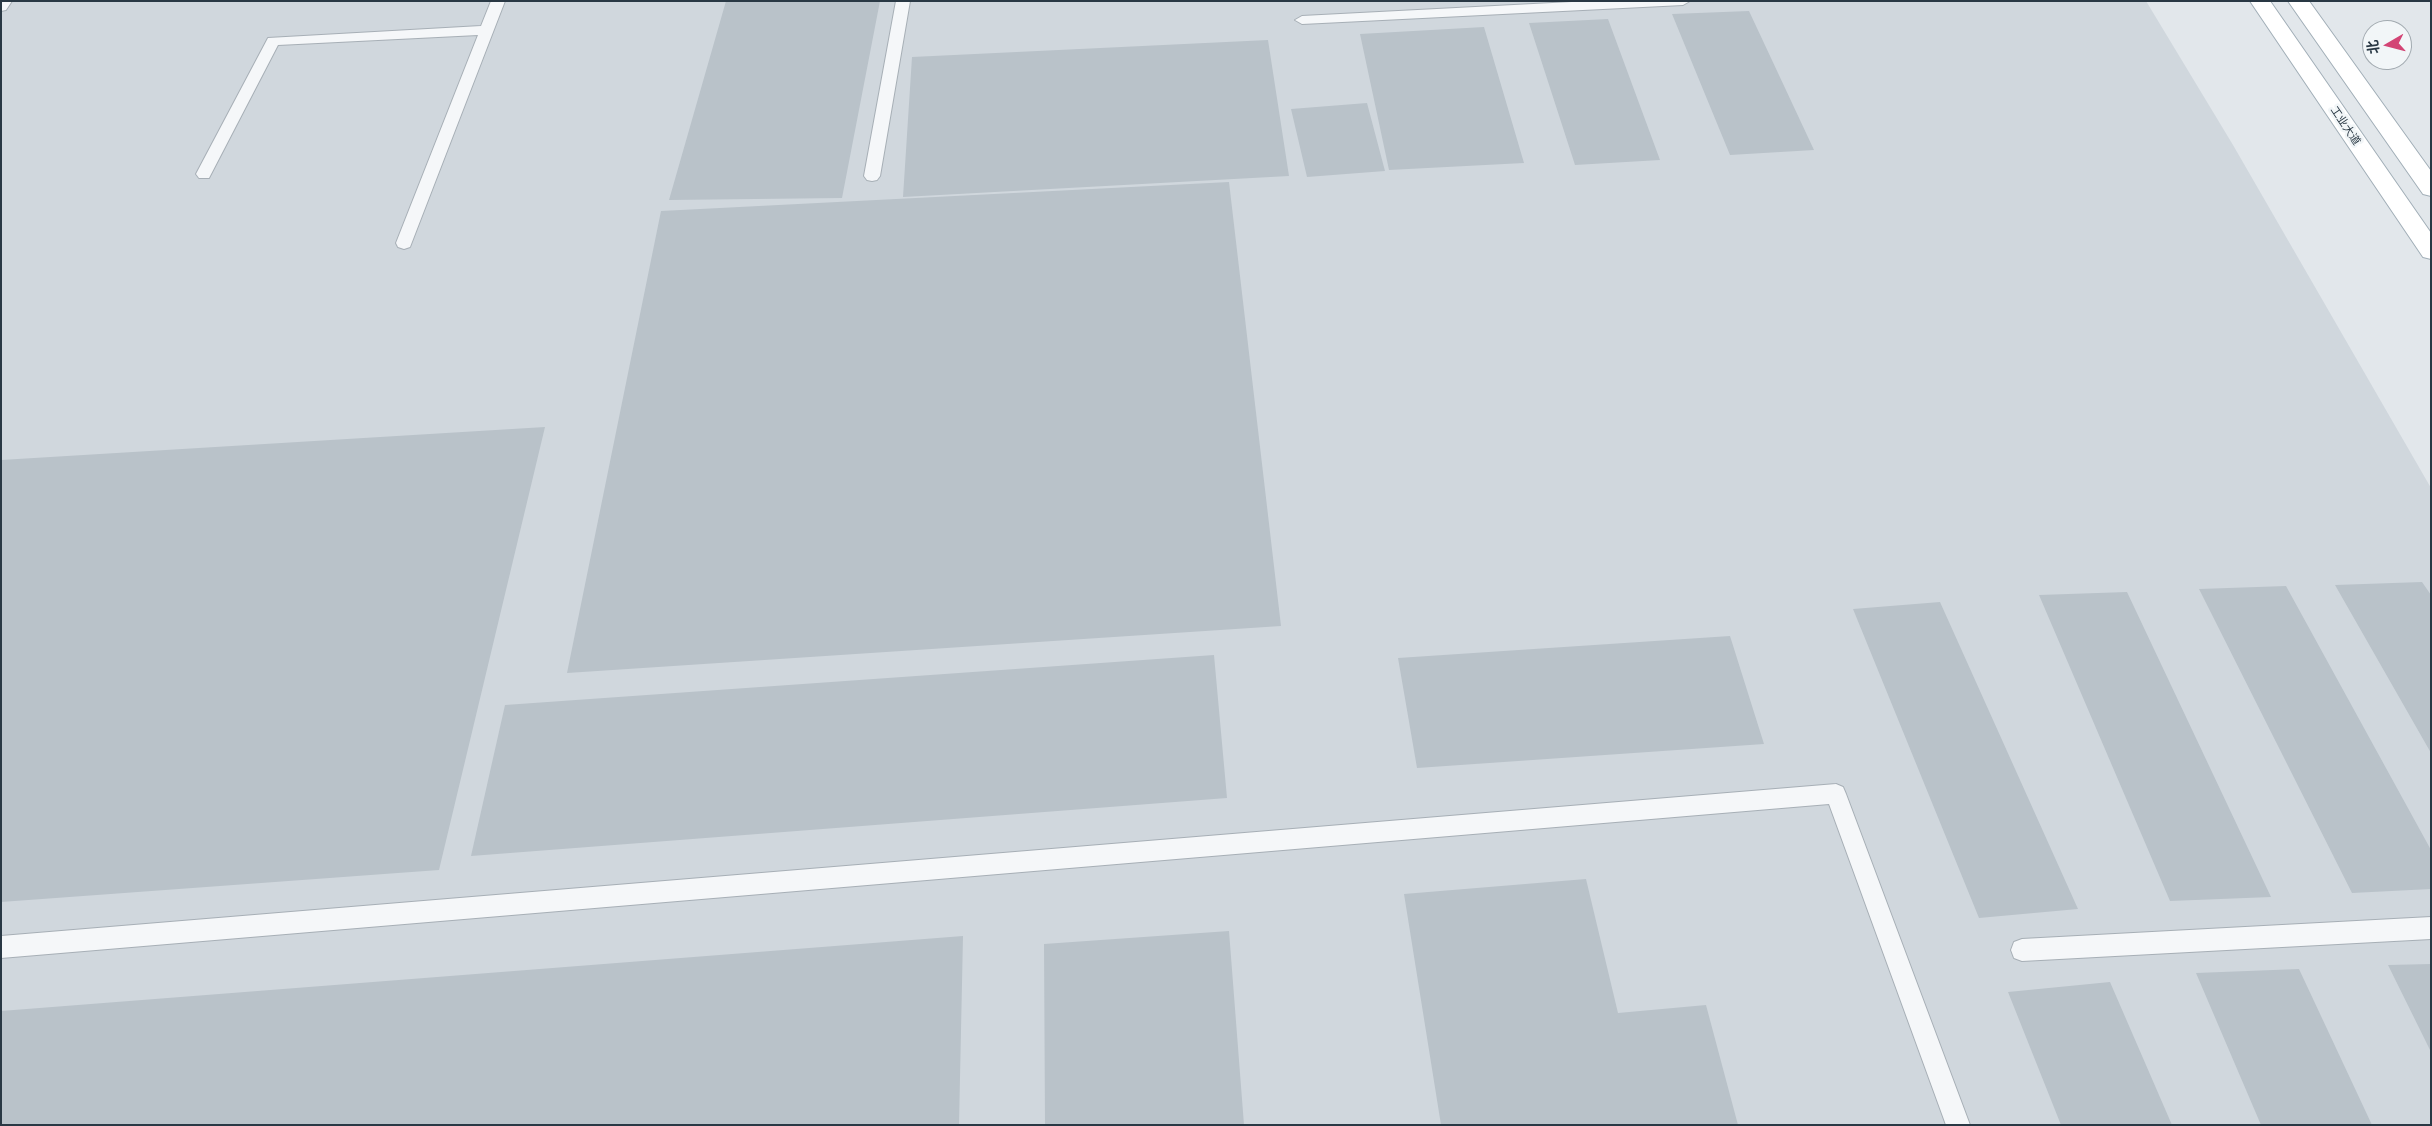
<!DOCTYPE html>
<html>
<head>
<meta charset="utf-8">
<style>
  body { margin:0 }
  #map { position:relative; width:2432px; height:1126px; overflow:hidden; background:#e2e7eb; font-family:Helvetica,"Noto Sans SC",sans-serif }
  canvas { display:block }
  .frame { position:absolute; inset:0; border:2px solid #293844; pointer-events:none }
  .north { position:absolute; left:2362px; top:20px; width:50px; height:50px; box-sizing:border-box; background:#f2f6f8; border:1px solid #a2aab0; border-radius:50%; rotate:262deg; font-size:14px; font-weight:700; line-height:20px; text-align:center; color:#293844 }
  .north::after { content:''; display:block; margin:auto; width:18px; height:22px; background:#d34475; clip-path:polygon(50% 0,100% 100%,50% 72%,0 100%) }
</style>
</head>
<body>
<div id="map">
<canvas width="2432" height="1126"></canvas>
<div class="frame"></div>
<div class="north">北</div>
</div>
<script>
const ctx = document.querySelector('canvas').getContext('2d');
ctx.lineJoin = 'round';
function fill(path, color) { ctx.fillStyle = color; ctx.fill(path, 'evenodd'); }
const shape = rows => new Path2D(rows.map(r => 'M' + r).join(''));
function trace(path, color, width, dash) { ctx.strokeStyle = color; ctx.lineWidth = width; ctx.lineCap = dash ? 'butt' : 'round'; ctx.setLineDash(dash || []); ctx.stroke(path); }
function label(font, color, halo, rows, align = 'center') {
  ctx.font = font + ' Helvetica,"Noto Sans SC",sans-serif'; ctx.lineWidth = 5; ctx.setLineDash([]); ctx.textBaseline = 'middle'; ctx.strokeStyle = halo; ctx.fillStyle = color; for (const [text, x, y, turn = 0] of rows) {
    ctx.save(); ctx.translate(x, y); ctx.rotate((+turn || 0) * Math.PI / 180); ctx.textAlign = isNaN(turn) ? turn : align; if (halo) ctx.strokeText(text, 0, 0); ctx.fillText(text, 0, 0); ctx.restore();
  }
}
fill(shape([
  [1,1,2146,1,2233,145,2431,488,2431,1125,1,1125]
]), '#d0d7dd');
fill(shape([
  [726,1,880,1,842,198,669,200],
  [1749,11,1814,150,1730,155,1672,14],
  [1608,19,1660,160,1575,165,1529,23],
  [1484,27,1524,163,1389,170,1360,34],
  [1268,40,1289,176,903,197,912,57],
  [1367,103,1385,171,1307,177,1291,109],
  [1229,182,1281,626,567,673,661,211],
  [545,427,439,870,1,902,1,460],
  [2422,582,2431,595,2431,753,2335,585],
  [2286,586,2431,850,2431,889,2352,893,2199,589],
  [2127,592,2271,897,2170,901,2039,595],
  [1940,602,2078,909,1979,918,1853,609],
  [1730,636,1764,744,1417,768,1398,658],
  [1214,655,1227,798,471,856,505,705],
  [1586,879,1618,1013,1706,1005,1738,1125,1441,1125,1404,894],
  [1229,931,1244,1125,1045,1125,1044,944],
  [963,936,959,1125,1,1125,1,1011],
  [2431,964,2431,1052,2388,965],
  [2299,969,2372,1125,2261,1125,2196,973],
  [2110,982,2172,1125,2061,1125,2008,992]
]), '#b9c2c9');
const lane = shape([
  [1,1,12,1,6,10,1,11,1,1],
  [491,1,505,1,410,247,404,249,398,247,396,243,478,35,278,45,209,178,199,178,196,174,268,38,481,26,491,1],
  [896,1,910,1,880,176,877,180,872,181,867,180,864,176,896,1],
  [1591,1,1690,1,1683,5,1302,24,1295,20,1302,16,1591,1],
  [1836,784,1843,787,1846,794,1970,1125,1946,1125,1829,804,1,958,1,936,1836,784],
  [2431,917,2431,939,2022,961,2014,958,2011,950,2014,942,2022,939,2431,917]
]);
const primary = shape([
  [2250,1,2270,1,2431,233,2431,259,2423,257,2250,1],
  [2288,1,2309,1,2431,171,2431,196,2423,194,2288,1]
]);
trace(lane, '#a7afb6', 2);
trace(primary, '#a1aeb7', 2);
fill(lane, '#f5f7f9');
fill(primary, '#fff');
label('11px', '#293844', '#f2f6f8', [
  ["工业大道",2345,126,56]
]);
</script>
</body>
</html>
